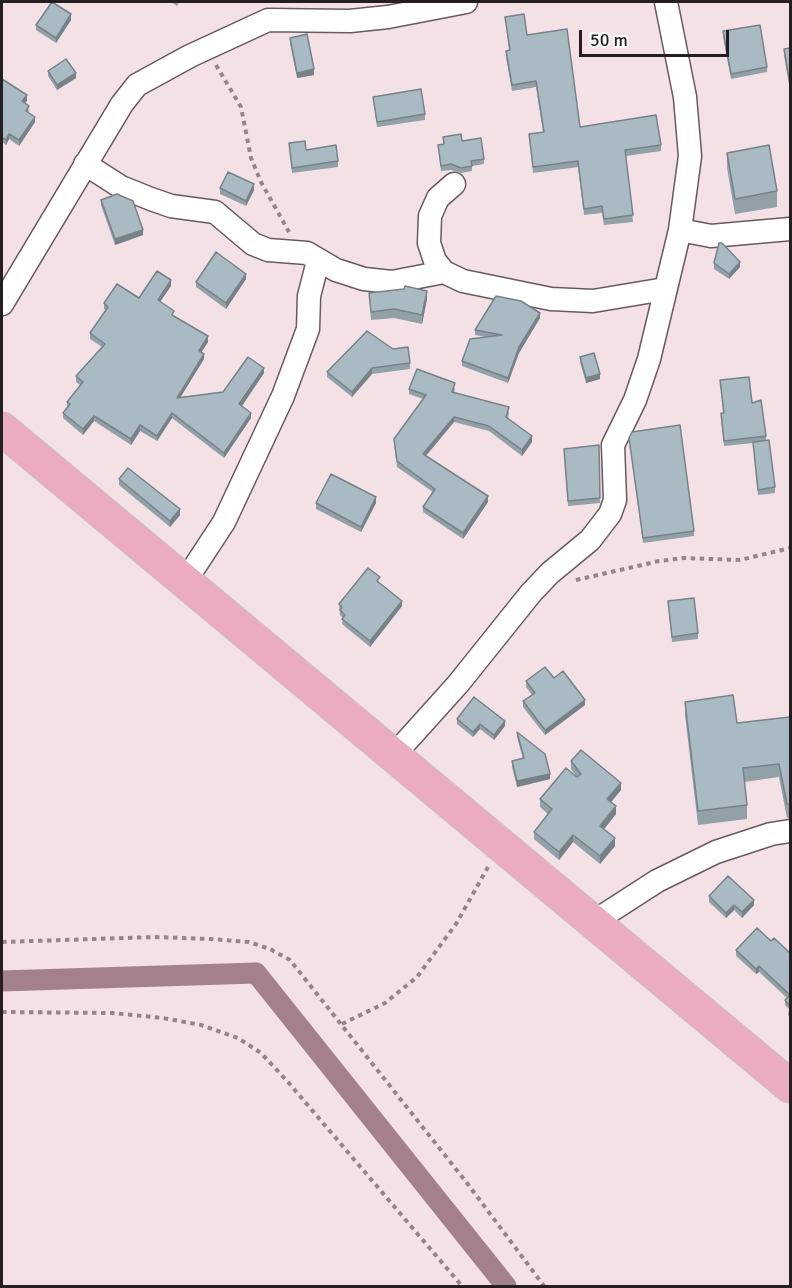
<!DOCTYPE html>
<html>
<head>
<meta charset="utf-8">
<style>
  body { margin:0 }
  #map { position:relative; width:792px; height:1288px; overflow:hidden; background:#f4e1e5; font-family:Signika,sans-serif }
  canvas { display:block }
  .frame { position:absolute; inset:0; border:3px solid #251e20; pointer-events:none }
  .scale { position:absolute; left:579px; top:30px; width:150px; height:27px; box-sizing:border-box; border:3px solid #251e20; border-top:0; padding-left:8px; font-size:18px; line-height:21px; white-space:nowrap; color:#251e20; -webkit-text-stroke:4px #fff; paint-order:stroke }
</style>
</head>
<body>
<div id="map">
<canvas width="792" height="1288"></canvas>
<div class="frame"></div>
<div class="scale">50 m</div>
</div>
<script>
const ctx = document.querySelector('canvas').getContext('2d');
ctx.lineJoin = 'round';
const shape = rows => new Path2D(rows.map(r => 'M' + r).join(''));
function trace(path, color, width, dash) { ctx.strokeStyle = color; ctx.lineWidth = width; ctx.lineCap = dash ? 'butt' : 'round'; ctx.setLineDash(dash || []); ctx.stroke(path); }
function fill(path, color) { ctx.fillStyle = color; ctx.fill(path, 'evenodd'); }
trace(shape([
  [2,981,256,973,506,1286]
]), '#a4818a', 21);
const street = shape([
  [85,164,121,187,151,199,171,206,215,212,253,244,268,250,307,253,336,270,364,279,392,282,444,272],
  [454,184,438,198,430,216,429,243,435,261,444,272,463,281,551,299,593,301,665,289],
  [680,230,711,236,790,229],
  [2,304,122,104,137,85,190,56,268,20,350,21,388,17,466,2],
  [186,580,224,522,283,396,308,329,309,296,318,261],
  [395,754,458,684,531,593,550,573,590,540,610,514,615,500,613,445,635,400,649,359,680,230,690,156,685,97,666,2],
  [595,921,657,881,716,852,771,834,790,831]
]);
const primary = shape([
  [2,429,790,1086]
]);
trace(street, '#69595d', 25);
trace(primary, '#c6c4c5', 35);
trace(shape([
  [216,65,241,107,251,158,261,182,289,232],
  [576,580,659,561,684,558,740,560,790,548],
  [2,942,155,937,210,939,249,942,270,949,290,960,467,1183,544,1286],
  [2,1012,112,1013,163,1018,201,1025,238,1038,261,1053,288,1082,462,1286],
  [342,1024,385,1003,417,977,456,924,488,867]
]), '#938588', 4, [4.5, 4.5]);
trace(street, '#fff', 22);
trace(primary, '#ebacbf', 33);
fill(shape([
  [171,2,179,2,177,6],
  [505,17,527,35,580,127,661,145,661,151,626,156,633,222,604,225,602,213,584,215,578,167,533,173,529,134,543,132,536,87,512,91,506,57,506,51,509,50],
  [71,20,56,43,36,30,36,25],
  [723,31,767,67,767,72,731,79,723,37],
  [290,38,314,75,297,78,290,43],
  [790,48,790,90,784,56,784,49],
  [48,71,76,78,57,90,48,76],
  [2,79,27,101,25,103,29,111,28,113,35,122,19,146,9,139,6,145,2,142],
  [373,97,425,114,425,120,377,127],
  [443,137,462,141,484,159,484,164,472,166,472,171,461,173,451,170,441,171,438,145,443,144],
  [289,143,338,161,338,167,292,173],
  [727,153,777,191,777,207,735,214,727,168],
  [220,188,254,190,246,206,220,194],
  [101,200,143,235,115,245,101,205],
  [714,263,740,267,729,279,714,269],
  [246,279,226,309,196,287,196,282],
  [171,286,160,301,174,316,208,342,201,352,204,359,180,397,223,392,264,373,242,406,251,418,224,458,172,418,157,441,140,431,131,445,94,421,83,435,63,418,63,413,67,407,67,402,80,385,76,382,76,376,102,347,90,339,90,333,106,310,104,309,104,303,139,298],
  [369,293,427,299,422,324,394,318,371,320],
  [540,318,519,353,508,383,462,366,462,361,486,337,475,335,475,330],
  [580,357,600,379,586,383,580,362],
  [410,363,410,369,372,374,352,397,327,377,327,372],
  [720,380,752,403,766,436,766,441,775,487,775,493,758,495,753,443,724,446,721,419,721,413,723,413],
  [455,388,454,392,509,412,508,418,532,442,522,456,489,431,454,422,426,456,488,502,463,539,423,512,423,507,433,492,397,467,394,444,394,439,423,399,409,394,409,389],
  [629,438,694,531,694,536,643,543],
  [599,445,600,503,568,506,564,449],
  [119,479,180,515,170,527,119,485],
  [316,503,376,503,361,532,316,509],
  [379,583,402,606,370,647,342,624,343,618,340,615,339,604],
  [668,601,698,633,698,639,672,642],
  [554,678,585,705,545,735,523,707,523,701,532,695,526,687,526,681],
  [685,702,737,723,790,717,790,818,787,818,779,777,744,782,747,805,747,819,698,825,685,715],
  [457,719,505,726,494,740,480,729,473,737,457,724],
  [517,732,550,779,517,787,512,767,512,761,523,759,517,737],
  [571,761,621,790,611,802,616,814,604,829,615,846,600,864,573,842,559,860,534,839,534,832,548,814,540,807,540,799,577,777,571,769],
  [709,896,754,905,742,918,734,910,726,918,709,902],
  [771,941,790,953,790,1017,788,1015,789,1009,785,1005,785,1000,787,998,759,972,756,974,736,956,736,950]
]), '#92a0a8');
fill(shape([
  [71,14,71,20,56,43,56,38],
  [314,69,314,75,297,78,297,73],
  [76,73,76,78,57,90,57,85],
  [27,95,27,101,22,107,22,101],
  [35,117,35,122,19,146,19,140],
  [9,134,9,139,6,145,6,140],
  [254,184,254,190,246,206,246,201],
  [143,230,143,235,115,245,115,239],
  [740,262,740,267,729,279,729,274],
  [246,274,246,279,226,309,226,303],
  [171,280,171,286,158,305,158,300],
  [427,291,427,299,422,324,422,315],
  [540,313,540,318,519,353,508,383,508,378,519,347],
  [208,336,208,342,199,356,199,351],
  [204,354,204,359,177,403,177,398],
  [264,368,264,373,239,410,239,404],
  [372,368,372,374,352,397,352,392],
  [600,374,600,379,586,383,586,378],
  [172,413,172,418,157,441,157,436],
  [251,413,251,418,224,458,224,453],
  [94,416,94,421,83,435,83,429],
  [454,417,454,422,423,459,423,454],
  [140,425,140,431,131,445,131,439],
  [532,436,532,442,522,456,522,450],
  [488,496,488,502,463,539,463,533],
  [376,497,376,503,361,532,361,527],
  [180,509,180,515,170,527,170,521],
  [402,601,402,606,370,647,370,641],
  [585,700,585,705,545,735,545,730],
  [505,721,505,726,494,740,494,735],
  [480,724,480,729,473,737,473,732],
  [550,774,550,779,517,787,517,781],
  [621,783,621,790,607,807,607,799],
  [616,806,616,814,600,834,600,826],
  [573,835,573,842,559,860,559,852],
  [615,838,615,846,600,864,600,856],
  [754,900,754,905,742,918,742,912],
  [734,905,734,910,726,918,726,913],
  [759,966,759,972,756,974,756,969]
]), '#778288');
const building = shape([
  [52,2,71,14,56,38,36,25,52,2],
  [524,14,527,35,567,29,580,127,656,115,661,145,625,150,633,215,604,219,602,206,584,209,578,161,533,167,529,134,544,132,536,81,512,85,506,51,510,50,505,17,524,14],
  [760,25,767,67,731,74,723,31,760,25],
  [307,34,314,69,297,73,290,38,307,34],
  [790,48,790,83,784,49,790,48],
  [66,59,76,73,57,85,48,71,66,59],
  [2,79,27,95,22,101,29,106,26,111,35,117,19,140,9,134,6,140,2,137,2,79],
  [421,89,425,114,377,122,373,97,421,89],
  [461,134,462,141,481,138,484,159,471,161,472,166,461,168,451,164,441,166,438,145,444,144,443,137,461,134],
  [305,141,306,150,336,145,338,161,292,168,289,143,305,141],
  [769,145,777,191,735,199,727,153,769,145],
  [228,172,254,184,246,201,220,188,228,172],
  [117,194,133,201,143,230,115,239,101,200,117,194],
  [719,243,722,243,740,262,729,274,714,263,719,243],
  [216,252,246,274,226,303,196,282,216,252],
  [157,271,171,280,158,300,174,311,172,315,208,336,199,351,204,354,177,398,223,392,248,357,264,368,239,404,251,413,224,453,172,413,157,436,140,425,131,439,94,416,83,429,63,413,70,404,67,402,83,382,76,376,105,344,90,333,108,307,104,303,117,284,139,298,157,271],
  [405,286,427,291,422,315,394,309,371,312,369,293,404,289,405,286],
  [496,296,521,301,540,313,519,347,508,378,462,361,470,339,502,335,475,330,496,296],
  [367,331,393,349,408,347,410,363,372,368,352,392,327,372,367,331],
  [594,353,600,374,586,378,580,357,594,353],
  [417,369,455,383,452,392,509,407,506,417,532,436,522,450,489,426,454,417,423,454,488,496,463,533,423,507,435,489,397,461,394,439,426,395,409,389,417,369],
  [749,377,752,403,761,400,766,436,724,441,721,413,724,413,720,380,749,377],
  [680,425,694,531,643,538,629,438,632,432,680,425],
  [769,440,775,487,758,490,753,442,769,440],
  [599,445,600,498,568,501,564,449,599,445],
  [128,468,180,509,170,521,119,479,128,468],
  [331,474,376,497,361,527,316,503,331,474],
  [368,568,380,577,377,581,402,601,370,641,342,619,345,615,340,610,342,607,339,604,368,568],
  [694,598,698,633,672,637,668,601,694,598],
  [545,667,554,678,563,671,585,700,545,730,523,701,535,693,526,681,545,667],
  [733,695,737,723,790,717,790,804,787,804,779,764,743,768,747,805,698,811,685,702,733,695],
  [474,697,505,721,494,735,480,724,473,732,457,719,474,697],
  [517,732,545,754,550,774,517,781,512,761,524,758,517,732],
  [581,750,621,783,607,799,616,806,600,826,615,838,600,856,573,835,559,852,534,832,552,809,540,799,566,768,577,777,581,774,571,761,581,750],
  [728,876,754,900,742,912,734,905,726,913,709,896,728,876],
  [757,928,771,941,774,938,790,953,790,1006,785,1000,790,995,759,966,756,969,736,950,757,928]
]);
fill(building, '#aabac3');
trace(building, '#778288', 1.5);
</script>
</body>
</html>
